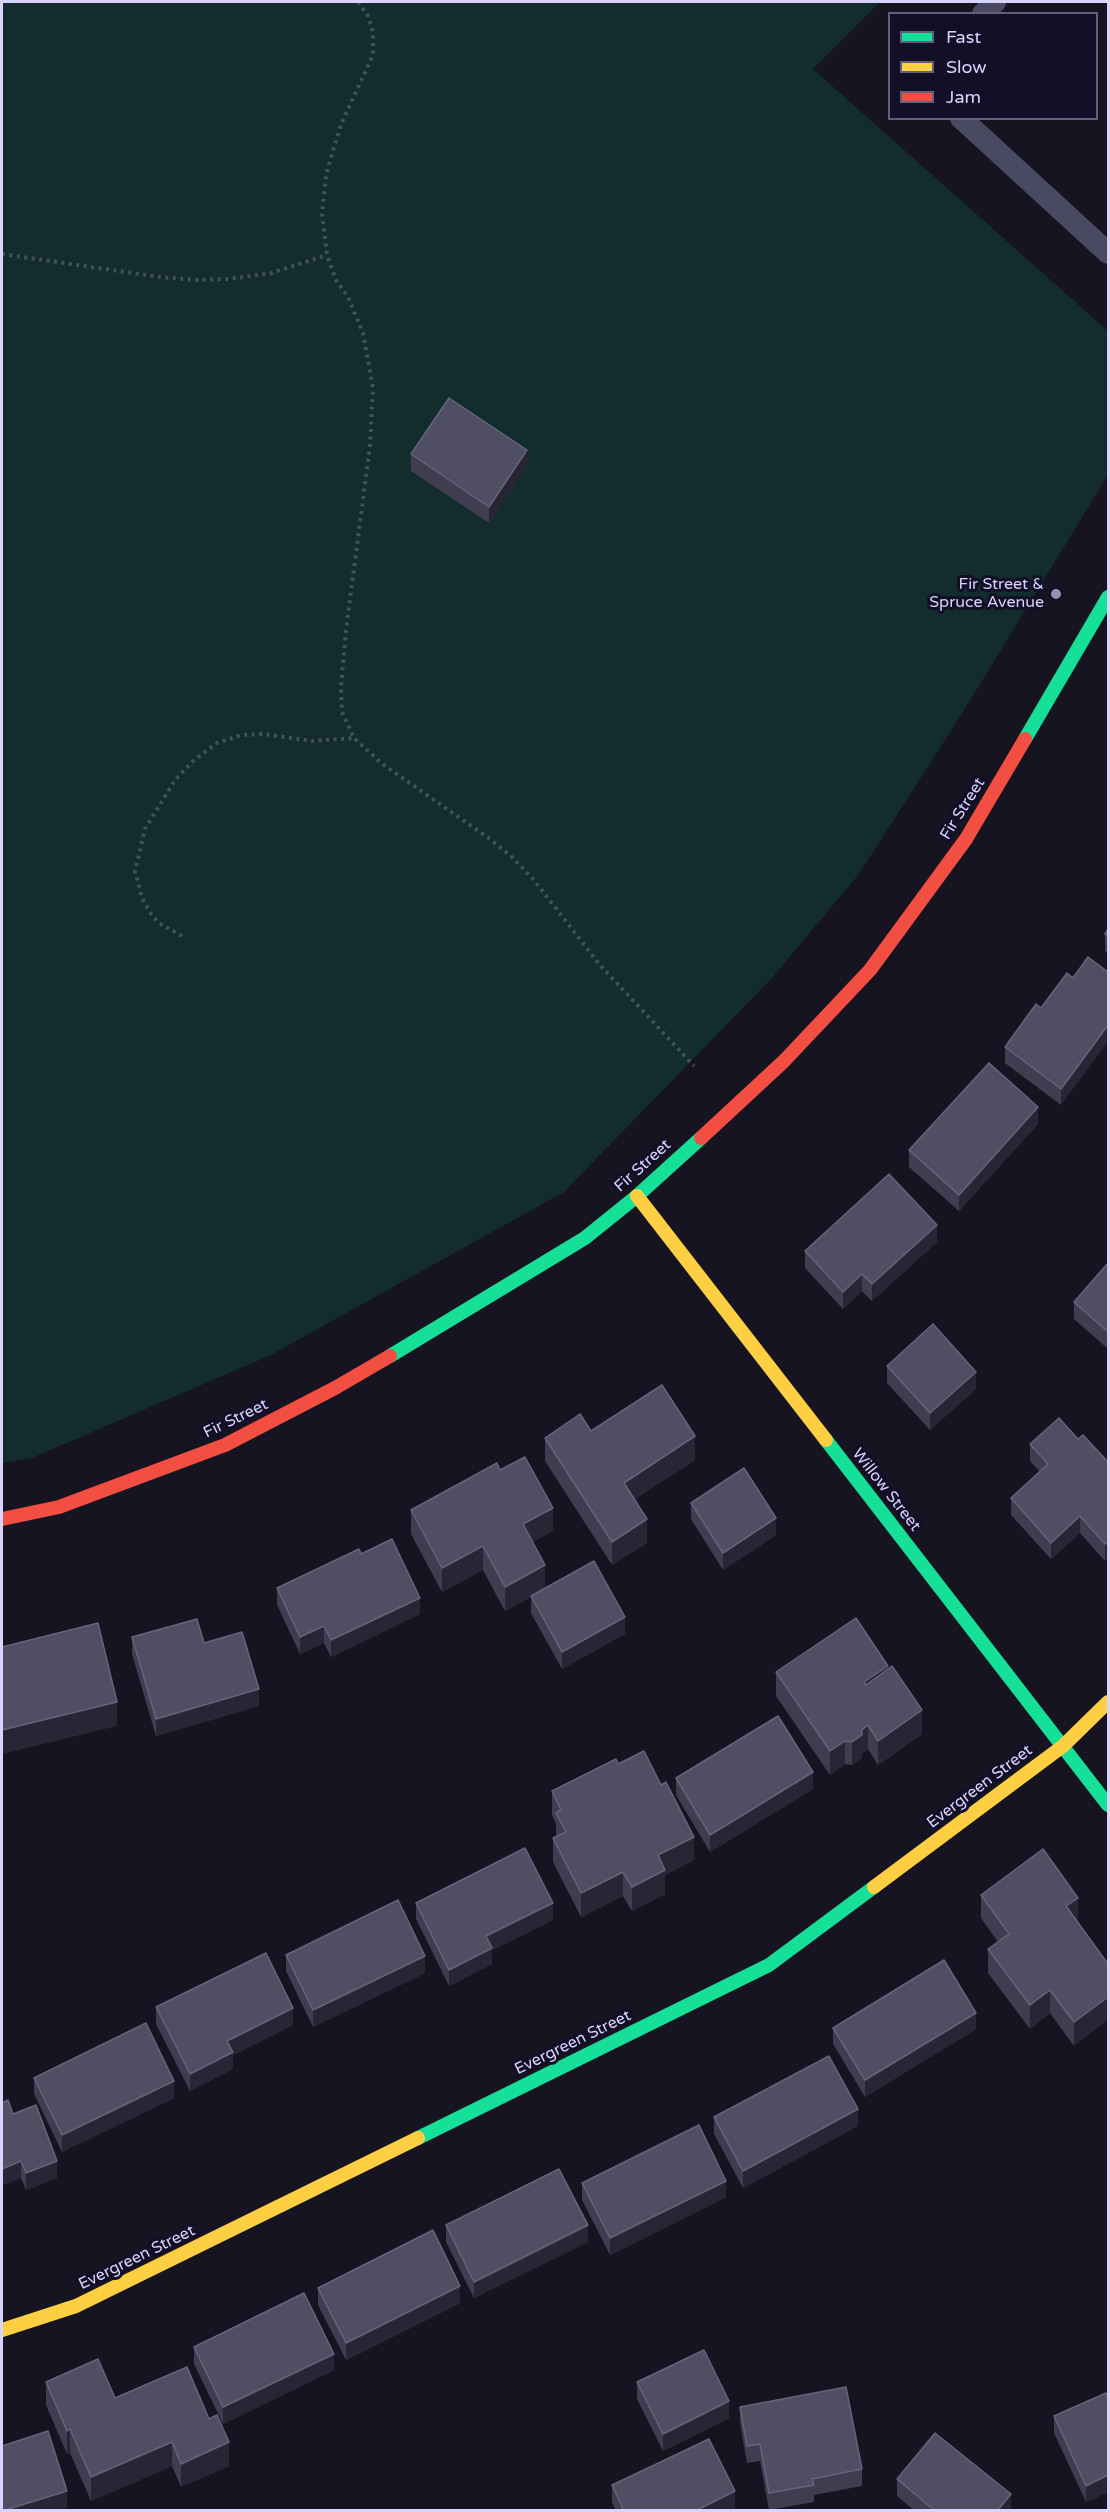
<!DOCTYPE html>
<html>
<head>
<meta charset="utf-8">
<style>
  body { margin:0 }
  #map { position:relative; width:1110px; height:2512px; overflow:hidden; background:#161421; font-family:"Varela Round",sans-serif }
  canvas { display:block }
  .frame { position:absolute; inset:0; border:3px solid #d9d4ff; pointer-events:none }
  .legend { position:absolute; left:888px; top:12px; width:210px; height:108px; box-sizing:border-box; background:#130f26; border:2px solid #625e7d; margin:0; padding:8px 10px; list-style:none; font-size:18px; color:#d9d4ff }
  .legend li { display:flex; align-items:center; gap:12px; height:30px }
  .legend b { width:30px; border:2px solid #625e7d }
</style>
</head>
<body>
<div id="map">
<canvas width="1110" height="2512"></canvas>
<div class="frame"></div>
<ul class="legend">
<li><b style="height:8px;background:#16e098"></b>Fast</li>
<li><b style="height:8px;background:#ffcf43"></b>Slow</li>
<li><b style="height:8px;background:#f24e42"></b>Jam</li>
</ul>
</div>
<script>
const ctx = document.querySelector('canvas').getContext('2d');
ctx.lineJoin = 'round';
function fill(path, color) { ctx.fillStyle = color; ctx.fill(path, 'evenodd'); }
const shape = rows => new Path2D(rows.map(r => 'M' + r).join(''));
function trace(path, color, width, dash) { ctx.strokeStyle = color; ctx.lineWidth = width; ctx.lineCap = dash ? 'butt' : 'round'; ctx.setLineDash(dash || []); ctx.stroke(path); }
function label(font, color, halo, rows, align = 'center') {
  ctx.font = font + ' "Varela Round",sans-serif'; ctx.lineWidth = 6; ctx.setLineDash([]); ctx.textBaseline = 'middle'; ctx.strokeStyle = halo; ctx.fillStyle = color; for (const [text, x, y, turn = 0] of rows) {
    ctx.save(); ctx.translate(x, y); ctx.rotate((+turn || 0) * Math.PI / 180); ctx.textAlign = isNaN(turn) ? turn : align; if (halo) ctx.strokeText(text, 0, 0); ctx.fillText(text, 0, 0); ctx.restore();
  }
}
fill(shape([
  [2,2,880,2,813,69,1108,331,1108,475,963,712,859,874,772,978,564,1192,271,1355,32,1458,2,1463]
]), '#132c2d');
trace(shape([
  [358,2,368,16,373,32,373,55,342,122,334,147,326,175,322,214,327,255,336,280,348,297,363,333,373,388,370,446,346,630,341,687,342,712,354,738,381,763,490,839,512,857,533,879,600,965,694,1066],
  [2,254,160,277,196,280,229,279,271,273,327,255],
  [182,936,159,923,151,914,142,898,135,871,145,829,175,780,193,761,217,743,241,735,264,734,312,741,354,738]
]), '#44505f', 4, [3, 4.5]);
trace(shape([
  [983,14,995,2],
  [961,118,1108,253]
]), '#4a4962', 22);
trace(shape([
  [1025,739,1108,597],
  [390,1356,585,1238,637,1196,701,1138],
  [826,1440,1108,1805],
  [418,2138,769,1965,874,1887]
]), '#16e098', 14);
trace(shape([
  [637,1196,826,1440],
  [874,1887,1063,1746,1108,1702],
  [2,2330,76,2306,418,2138]
]), '#ffcf43', 14);
trace(shape([
  [701,1138,784,1061,870,970,966,839,1025,739],
  [2,1519,59,1507,225,1445,335,1388,390,1356]
]), '#f24e42', 14);
fill(shape([
  [411,454,527,467,489,523,411,471],
  [1108,929,1108,953,1105,951,1105,934],
  [1067,973,1061,1105,1005,1063,1005,1047,1041,1008],
  [1038,1124,959,1211,909,1167,909,1150],
  [937,1242,872,1301,862,1291,843,1309,805,1268,805,1251],
  [1108,1263,1108,1349,1074,1319,1074,1302],
  [887,1366,976,1389,930,1430,887,1383],
  [591,1431,695,1460,635,1499,647,1543,612,1565,545,1461,545,1438],
  [1078,1439,1108,1462,1105,1561,1080,1533,1051,1559,1011,1515,1011,1498,1040,1472,1030,1461,1030,1444],
  [500,1470,553,1531,532,1542,545,1588,625,1634,562,1669,531,1613,531,1597,505,1611,483,1570,442,1592,411,1534,411,1510],
  [691,1503,776,1535,723,1570,691,1519],
  [361,1554,420,1614,331,1657,324,1643,300,1654,277,1605,277,1588],
  [132,1637,204,1643,259,1706,156,1736,132,1654],
  [888,1669,922,1734,878,1765,868,1749,862,1753,862,1758,852,1765,845,1764,830,1775,776,1696,776,1672],
  [618,1764,694,1860,665,1875,665,1894,632,1911,623,1896,581,1917,553,1862,553,1838,556,1837,556,1824,552,1815,552,1791],
  [676,1778,813,1789,710,1852,676,1795],
  [981,1895,1078,1898,1074,2046,1050,2013,1030,2029,988,1973,988,1949,998,1942,981,1918],
  [416,1903,553,1920,492,1950,492,1964,449,1986,416,1919],
  [286,1955,425,1973,313,2027,286,1971],
  [156,2007,293,2025,233,2055,233,2069,190,2091,156,2024],
  [833,2028,976,2029,865,2097,833,2044],
  [34,2078,174,2098,62,2152,34,2094],
  [2,2103,13,2114,57,2178,26,2190,21,2178,2,2185],
  [714,2117,858,2126,743,2188,714,2134],
  [582,2183,726,2197,610,2255,582,2200],
  [446,2225,588,2242,474,2298,446,2242],
  [318,2288,460,2303,346,2360,318,2305],
  [194,2347,334,2370,223,2424,194,2364],
  [46,2382,115,2398,229,2466,181,2487,172,2466,91,2501,70,2453,67,2454,46,2405],
  [637,2382,729,2418,663,2451,637,2399],
  [1108,2398,1108,2492,1086,2502,1054,2433,1054,2416],
  [740,2407,862,2469,862,2486,814,2495,814,2502,769,2510,760,2461,747,2463,740,2423],
  [897,2479,1011,2511,915,2511,897,2496],
  [612,2485,735,2508,730,2511,616,2511,612,2502]
]), '#403d50');
fill(shape([
  [527,450,527,467,489,523,489,507],
  [1108,1025,1108,1042,1061,1105,1061,1089],
  [1038,1107,1038,1124,959,1211,959,1195],
  [937,1225,937,1242,872,1301,872,1284],
  [862,1274,862,1291,843,1309,843,1292],
  [976,1372,976,1389,930,1430,930,1413],
  [695,1436,695,1460,624,1506,624,1483],
  [553,1508,553,1531,523,1548,523,1524],
  [1080,1516,1080,1533,1051,1559,1051,1543],
  [776,1518,776,1535,723,1570,723,1553],
  [647,1519,647,1543,612,1565,612,1542],
  [1108,1541,1108,1558,1105,1561,1105,1544],
  [483,1546,483,1570,442,1592,442,1568],
  [545,1565,545,1589,505,1611,505,1587],
  [420,1598,420,1614,331,1657,331,1640],
  [625,1617,625,1634,562,1669,562,1652],
  [324,1626,324,1643,300,1654,300,1637],
  [888,1666,888,1689,864,1706,864,1682],
  [259,1689,259,1706,156,1736,156,1719],
  [117,1702,117,1726,2,1754,2,1730],
  [922,1710,922,1734,878,1765,878,1741],
  [868,1725,868,1749,862,1753,862,1758,852,1765,852,1742,862,1730],
  [845,1741,845,1764,830,1775,830,1751],
  [813,1772,813,1789,710,1852,710,1835],
  [694,1837,694,1860,665,1875,665,1894,632,1911,632,1887,658,1855],
  [623,1872,623,1896,581,1917,581,1893],
  [1078,1898,1078,1922,1066,1906],
  [553,1903,553,1920,492,1950,492,1964,449,1986,449,1970,486,1936],
  [425,1956,425,1973,313,2027,313,2010],
  [1050,1990,1050,2013,1030,2029,1030,2005],
  [1108,1997,1108,2020,1074,2046,1074,2022],
  [293,2008,293,2025,233,2055,233,2069,190,2091,190,2074,227,2041],
  [976,2013,976,2029,865,2097,865,2080],
  [174,2081,174,2098,62,2152,62,2135],
  [858,2109,858,2126,743,2188,743,2171],
  [21,2161,21,2178,2,2185,2,2169],
  [57,2161,57,2178,26,2190,26,2173],
  [726,2181,726,2197,610,2255,610,2238],
  [588,2225,588,2242,474,2298,474,2282],
  [460,2286,460,2303,346,2360,346,2343],
  [334,2354,334,2370,223,2424,223,2407],
  [729,2401,729,2418,663,2451,663,2434],
  [70,2429,70,2453,67,2454,67,2431],
  [172,2442,172,2466,91,2501,91,2477],
  [229,2442,229,2466,181,2487,181,2464],
  [1108,2475,1108,2492,1086,2502,1086,2486],
  [67,2491,67,2508,58,2511,3,2511],
  [735,2491,735,2508,730,2511,695,2511],
  [1011,2494,1011,2511,997,2511]
]), '#282635');
const building = shape([
  [449,398,527,450,489,507,411,454,449,398],
  [1108,929,1108,937,1105,934,1108,929],
  [1088,957,1108,972,1108,1025,1061,1089,1005,1047,1036,1004,1041,1008,1067,973,1073,978,1088,957],
  [989,1063,1038,1107,959,1195,909,1150,989,1063],
  [889,1174,937,1225,872,1284,862,1274,843,1292,805,1251,889,1174],
  [1108,1263,1108,1332,1074,1302,1108,1263],
  [933,1324,976,1372,930,1413,887,1366,933,1324],
  [662,1385,695,1436,624,1483,647,1519,612,1542,545,1438,580,1414,591,1431,662,1385],
  [1059,1418,1078,1439,1083,1435,1108,1462,1108,1541,1105,1544,1080,1516,1051,1543,1011,1498,1048,1464,1030,1444,1059,1418],
  [525,1457,553,1508,523,1524,545,1565,505,1587,483,1546,442,1568,411,1510,497,1463,500,1470,525,1457],
  [744,1468,776,1518,723,1553,691,1503,744,1468],
  [392,1539,420,1598,331,1640,324,1626,300,1637,277,1588,359,1549,361,1554,392,1539],
  [594,1561,625,1617,562,1652,531,1596,594,1561],
  [856,1618,888,1666,864,1682,866,1685,892,1666,922,1710,878,1741,868,1725,862,1730,862,1735,852,1742,845,1741,830,1751,776,1672,856,1618],
  [197,1619,204,1643,242,1632,259,1689,156,1719,132,1637,197,1619],
  [98,1623,117,1702,2,1730,2,1647,98,1623],
  [778,1716,813,1772,710,1835,676,1778,778,1716],
  [644,1751,661,1785,666,1782,694,1837,658,1855,665,1870,632,1887,623,1872,581,1893,553,1838,566,1832,556,1813,561,1810,552,1791,616,1759,618,1764,644,1751],
  [525,1848,553,1903,486,1936,492,1948,449,1970,416,1903,525,1848],
  [1043,1849,1078,1898,1066,1906,1108,1964,1108,1997,1074,2022,1050,1990,1030,2005,988,1949,1009,1934,981,1895,1043,1849],
  [398,1900,425,1956,313,2010,286,1955,398,1900],
  [266,1953,293,2008,227,2041,233,2052,190,2074,156,2007,266,1953],
  [944,1960,976,2013,865,2080,833,2028,944,1960],
  [146,2023,174,2081,62,2135,34,2078,146,2023],
  [829,2056,858,2109,743,2171,714,2117,829,2056],
  [8,2100,13,2114,36,2105,57,2161,26,2173,21,2161,2,2169,2,2103,8,2100],
  [699,2125,726,2181,610,2238,582,2183,699,2125],
  [559,2169,588,2225,474,2282,446,2225,559,2169],
  [433,2230,460,2286,346,2343,318,2288,433,2230],
  [304,2293,334,2354,223,2407,194,2347,304,2293],
  [704,2350,729,2401,663,2434,637,2382,704,2350],
  [98,2359,115,2398,187,2367,209,2419,217,2415,229,2442,181,2464,172,2442,91,2477,70,2429,67,2431,46,2382,98,2359],
  [846,2387,862,2469,812,2479,814,2485,769,2493,760,2444,747,2446,740,2407,846,2387],
  [1106,2393,1108,2398,1108,2475,1086,2486,1054,2416,1106,2393],
  [48,2431,67,2491,2,2511,2,2446,48,2431],
  [935,2433,1011,2494,997,2511,935,2511,897,2479,935,2433],
  [709,2439,735,2491,695,2511,624,2511,612,2485,709,2439]
]);
fill(building, '#504e63');
trace(building, '#66637b', 1.5);
for (const [x, y, r, color] of [
  [1056,594,6,"#9591b1"]
]) { const dot = new Path2D(); dot.arc(x, y, r, 0, 2 * Math.PI); ctx.fillStyle = color; ctx.fill(dot); trace(dot, '#130f26', 2); }
label('16px', '#d9d4ff', '#130f26', [
  ["Fir Street &",1044,585],
  ["Spruce Avenue",1044,603]
], 'right');
label('16px', '#d9d4ff', '#130f26', [
  ["Fir Street",963,809,-58],
  ["Fir Street",643,1166,-42],
  ["Fir Street",236,1419,-26],
  ["Willow Street",886,1490,52],
  ["Evergreen Street",980,1787,-37],
  ["Evergreen Street",573,2043,-26],
  ["Evergreen Street",137,2258,-26]
]);
</script>
</body>
</html>
